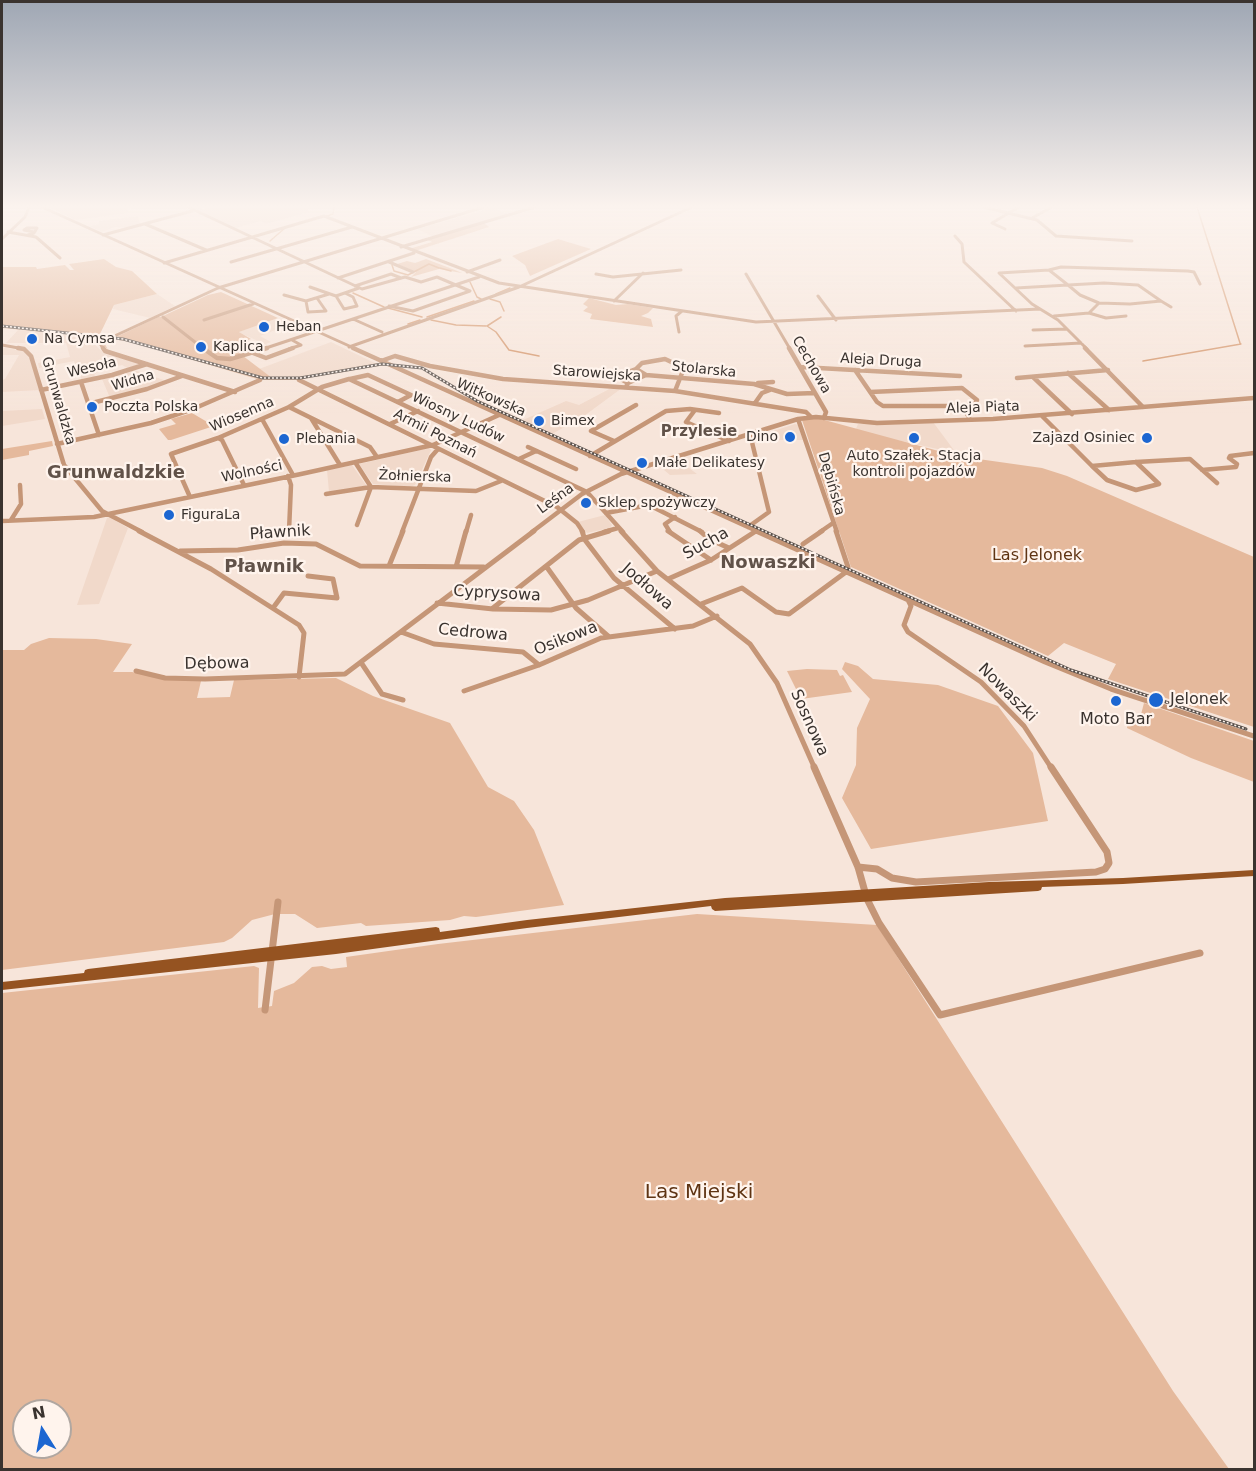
<!DOCTYPE html>
<html>
<head>
<meta charset="utf-8">
<style>
  body { margin:0 }
  #map { position:relative; width:1256px; height:1471px; overflow:hidden; background:#f7e5da; font-family:"DejaVu Sans",sans-serif }
  canvas { display:block }
  .frame { position:absolute; inset:0; border:3px solid #3a332f; pointer-events:none }
  .north { position:absolute; left:12px; top:1399px; width:60px; height:60px; box-sizing:border-box; background:#fff4ed; border:2px solid #b0a7a1; border-radius:50%; rotate:349deg; font-size:16px; font-weight:700; line-height:24px; text-align:center; color:#3a332f }
  .north::after { content:''; display:block; margin:auto; width:21px; height:27px; background:#1c66d1; clip-path:polygon(50% 0,100% 100%,50% 72%,0 100%) }
</style>
</head>
<body>
<div id="map">
<canvas width="1256" height="1471"></canvas>
<div class="frame"></div>
<div class="north">N</div>
</div>
<script>
const ctx = document.querySelector('canvas').getContext('2d');
ctx.lineJoin = 'round';
function fill(path, color) { ctx.fillStyle = color; ctx.fill(path, 'evenodd'); }
const shape = rows => new Path2D(rows.map(r => 'M' + r).join(''));
function trace(path, color, width, dash) { ctx.strokeStyle = color; ctx.lineWidth = width; ctx.lineCap = dash ? 'butt' : 'round'; ctx.setLineDash(dash || []); ctx.stroke(path); }
function label(font, color, halo, rows, align = 'center') {
  ctx.font = font + ' "DejaVu Sans",sans-serif'; ctx.lineWidth = 4.5; ctx.setLineDash([]); ctx.textBaseline = 'middle'; ctx.strokeStyle = halo; ctx.fillStyle = color; for (const [text, x, y, turn = 0] of rows) {
    ctx.save(); ctx.translate(x, y); ctx.rotate((+turn || 0) * Math.PI / 180); ctx.textAlign = isNaN(turn) ? turn : align; if (halo) ctx.strokeText(text, 0, 0); ctx.fillText(text, 0, 0); ctx.restore();
  }
}
fill(shape([
  [48,207,136,207,127,209,128,213,76,220],
  [210,207,307,207,309,212,266,224,261,221,235,228,194,211],
  [488,207,509,214,434,237,417,229,485,210,483,209],
  [138,216,140,224,127,228,115,227,102,232,89,226,99,224,99,221],
  [157,294,175,306,150,318,113,309,114,305],
  [278,318,291,324,260,336,271,342,266,344,269,346,238,332],
  [18,330,106,338,94,344,105,354,142,364,129,369,122,365,100,370,94,375,96,377,82,381,74,361,39,368,38,363,70,357,66,343,6,343],
  [331,342,377,364,292,378,272,378,259,369],
  [2,347,28,352,41,390,2,392,2,380,5,379,19,355,2,355],
  [134,370,167,381,110,398,102,379],
  [613,387,622,388,584,416,552,434,523,420,566,401,579,405],
  [42,409,45,419,2,426,2,411],
  [933,422,956,453,855,431,858,424],
  [795,424,798,425,803,440,779,440,767,433],
  [429,448,431,450,415,485,410,487,373,484,359,464],
  [677,459,697,474,670,475,658,465],
  [352,465,366,485,363,488,329,492,327,470],
  [605,515,612,525,610,528,587,533,578,522],
  [109,517,128,528,99,604,77,605,107,518]
]), '#f1d9ca');
fill(shape([
  [484,223,489,227,415,251,409,249,432,242,428,240],
  [558,239,591,249,530,276,525,265,512,256],
  [104,259,116,267,132,271,157,294,114,305,100,334,109,335,106,338,2,328,2,267,36,267,37,269,65,265,70,270,74,270,69,264],
  [426,259,455,270,462,273,439,269,411,277,416,272,397,264,407,261,415,263],
  [221,292,278,318,239,332,251,339,230,346,272,378,299,377,379,363,384,365,296,380,268,380,257,379,136,343,114,339,105,344,108,350,103,345,106,342,158,317,164,317,163,316,208,295],
  [589,298,616,305,628,304,653,308,648,313,641,316,651,319,653,327,590,319,592,314,583,311,588,307,583,304],
  [192,413,214,426,171,440,168,440,159,429,176,424,171,419],
  [817,418,957,456,1042,468,1067,476,1254,557,1254,727,1108,679,1116,664,1064,643,1048,656,851,567,802,420],
  [52,441,53,446,29,451,29,455,2,460,2,449],
  [49,638,96,639,132,644,113,672,132,672,164,679,201,681,197,698,230,697,234,680,336,678,373,696,450,723,488,787,514,801,534,830,564,905,476,917,464,916,450,920,366,926,361,923,317,928,295,914,276,914,265,1007,272,1006,274,991,294,983,312,967,322,966,331,969,347,967,346,957,438,944,697,914,877,925,1173,1391,1229,1469,2,1469,2,993,254,966,259,968,258,1008,264,1007,275,914,252,920,232,938,224,942,2,970,2,650,24,650,31,644],
  [24,1411,60,1411,60,1447,24,1447],
  [845,662,858,666,873,679,938,685,998,706,1033,753,1048,821,871,849,842,798,856,765,857,728,870,699,842,669],
  [807,669,837,670,840,676,843,675,852,692,801,699,787,671],
  [1144,703,1254,741,1254,782,1191,758,1127,728,1128,720,1139,722]
]), '#e5b99c');
trace(shape([
  [1197,207,1240,343],
  [327,216,333,214,334,207],
  [270,241,285,228],
  [392,265,394,271,408,275,429,264,439,268],
  [440,268,451,271],
  [470,282,477,297,481,299],
  [353,293,384,307],
  [496,294,510,288],
  [490,299,500,302,504,311],
  [388,308,422,317],
  [427,317,474,301],
  [501,317,487,326,496,332,509,350,539,356],
  [431,320,456,325,486,326],
  [408,324,420,320],
  [1143,361,1241,344]
]), '#d39367', 1.5);
trace(shape([
  [42,207,356,349],
  [188,207,362,289,405,277,421,282,437,277,470,291,413,311,389,306],
  [983,207,1037,220,1056,236,1132,241],
  [1032,218,1052,207],
  [145,224,206,250],
  [1005,229,992,223,1019,207],
  [8,232,36,237,60,258],
  [28,235,34,233,37,228,27,228,24,230,34,232],
  [103,235,192,211],
  [955,236,962,244,964,262,1016,311],
  [2,239,25,217,29,207],
  [401,247,535,207],
  [231,262,352,227],
  [389,262,413,272],
  [164,263,324,216,499,283,756,322,1040,309],
  [1049,270,999,273,1032,304,1058,320,1087,349],
  [467,272,500,260],
  [596,274,613,277,681,270],
  [746,274,790,349],
  [338,278,414,253],
  [1104,283,1138,285,1161,301,1130,304,1099,303,1080,295,1068,285,1104,283],
  [1068,285,1049,270,1061,267,1188,271,1194,272,1200,284],
  [355,286,391,274,401,278],
  [310,287,336,296,359,288],
  [1016,288,1068,285],
  [284,295,306,301,329,294],
  [336,296,344,309,357,306,353,297,345,293],
  [818,296,836,320],
  [306,301,308,312,326,311,317,298],
  [614,301,643,273],
  [1161,301,1171,307],
  [1089,313,1106,318,1126,316],
  [1054,316,1089,313,1099,303],
  [163,317,200,346],
  [353,319,382,332],
  [204,320,253,304],
  [1033,330,1067,329],
  [679,332,676,316,682,311],
  [2,345,24,349],
  [205,345,204,349,197,348,205,345],
  [1025,346,1081,343],
  [349,347,519,287,692,207],
  [104,349,101,345,108,339,218,288,484,207],
  [263,349,479,277],
  [289,349,301,345,292,340]
]), '#c59677', 3);
trace(shape([
  [18,348,24,349,31,356,64,465,102,511,142,532],
  [103,348,105,351,235,392],
  [197,348,204,349],
  [353,348,759,532],
  [789,348,826,412,824,418],
  [1085,348,1143,407],
  [204,349,217,358,230,359,267,348],
  [253,353,266,358,293,348],
  [381,361,395,356,430,366,503,379,675,391,806,412,811,417],
  [801,367,960,376],
  [636,369,646,375,754,384,787,394,815,393],
  [855,370,877,402,883,406,962,406],
  [1068,373,1109,410],
  [1033,377,1072,414],
  [1017,378,1108,370],
  [350,379,368,375,411,395,398,402],
  [299,380,557,507,577,523,583,532],
  [81,382,99,435],
  [628,383,646,375],
  [758,383,773,382],
  [626,387,628,383,619,378,620,375,636,369,642,363,665,359,684,368,675,391],
  [41,390,112,375,147,364],
  [870,392,962,388,977,400,975,404,962,406,969,417],
  [755,403,762,393,770,390],
  [88,404,147,389,182,376],
  [289,407,370,447,377,457],
  [695,410,686,422,729,441],
  [1042,416,1092,466],
  [311,418,340,465],
  [262,419,293,475],
  [798,419,837,532],
  [390,424,418,411],
  [218,438,222,440,244,485],
  [614,441,591,431,636,405],
  [57,444,151,423,193,409,260,380],
  [528,447,576,469],
  [590,456,666,411,690,409,719,413],
  [519,459,536,451],
  [355,462,371,487,357,525],
  [1136,462,1159,484,1136,490,1107,480,1092,466,1136,462],
  [1136,462,1190,459,1217,483],
  [1202,470,1236,467,1237,464,1229,458,1230,456,1254,453],
  [288,476,291,485,289,531],
  [326,494,371,487,476,491,501,481],
  [190,497,171,454,218,438,289,407,322,387,349,379,587,492,623,532],
  [606,513,649,505,702,532],
  [11,520,21,504,20,485],
  [2,521,94,517,301,474,433,445,499,415],
  [748,527,769,512,750,434],
  [402,532,431,457,438,449],
  [466,532,471,515],
  [532,532,582,494,621,474,798,419,816,417,877,423,993,419,1254,398],
  [604,532,618,528],
  [670,532,665,524,675,517],
  [820,532,833,523]
]), '#c59677', 4.5);
trace(shape([
  [139,531,211,569,299,625,304,633,299,677],
  [582,531,585,540,614,578,675,629],
  [621,531,657,571,750,644,777,683,815,769],
  [668,531,711,560],
  [700,531,709,539,729,548],
  [756,531,1045,662,1111,689,1254,736],
  [836,531,848,567,846,572],
  [803,544,822,531],
  [180,551,238,550,284,543,316,544,360,566,484,567],
  [389,566,403,531],
  [546,566,576,608,608,636],
  [456,567,466,531],
  [668,579,711,560,756,531],
  [908,600,911,606,904,625,908,632,981,682,1024,726,1052,769],
  [437,603,493,609,551,610,588,600,657,571],
  [701,604,742,588,776,612,789,614,846,572],
  [273,608,284,593,337,598,333,579,308,576],
  [493,608,579,540,609,531],
  [401,632,434,644,523,652,539,665],
  [362,664,382,694,403,700],
  [136,671,165,678,205,679,345,674,534,531],
  [464,691,539,665,601,638,693,626,717,616]
]), '#c59677', 5);
trace(shape([
  [814,767,858,867,867,899,879,923,940,1015,1200,953],
  [858,867,877,869,892,878,916,882,1096,872,1105,869,1109,863,1107,852,1051,767],
  [265,1010,278,902]
]), '#c59677', 7);
fill(shape([
  [1254,870,1254,876,1123,884,1042,887,1041,890,1038,891,715,911,712,909,711,906,527,928,336,954,2,990,2,982,84,973,85,970,88,969,436,927,439,928,440,932,527,920,725,898,989,882,1123,878,1254,870]
]), '#955321');
const rail = shape([
  [2,326,123,339,263,378,300,378,382,364,422,368,477,401,1071,670,1246,729]
]);
trace(rail, '#59504b', 3);
trace(rail, '#fff4ed', 1.5, [2]);
const sky = ctx.createLinearGradient(0, 0, 0, 413);
sky.addColorStop(0, '#9fa7b4');
sky.addColorStop(0.5, '#fbf3ee');
sky.addColorStop(1, '#fbf3ee00');
ctx.fillStyle = sky;
ctx.fillRect(0, 0, 1256, 413);
for (const [x, y, r, color] of [
  [264,327,6,"#1c66d1"],
  [32,339,6,"#1c66d1"],
  [201,347,6,"#1c66d1"],
  [92,407,6,"#1c66d1"],
  [539,421,6,"#1c66d1"],
  [790,437,6,"#1c66d1"],
  [914,438,6,"#1c66d1"],
  [1147,438,6,"#1c66d1"],
  [284,439,6,"#1c66d1"],
  [642,463,6,"#1c66d1"],
  [586,503,6,"#1c66d1"],
  [169,515,6,"#1c66d1"],
  [1156,700,8,"#1c66d1"],
  [1116,701,6,"#1c66d1"]
]) { const dot = new Path2D(); dot.arc(x, y, r, 0, 2 * Math.PI); ctx.fillStyle = color; ctx.fill(dot); trace(dot, '#fff4ed', 2); }
label('14px', '#3a332f', '#fff4ed', [
  ["Heban",276,327],
  ["Na Cymsa",44,339],
  ["Kaplica",213,347],
  ["Poczta Polska",104,407],
  ["Bimex",551,421],
  ["Dino",778,437,"right"],
  ["Zajazd Osiniec",1135,438,"right"],
  ["Plebania",296,439],
  ["Auto Szałek. Stacja",914,456,"center"],
  ["kontroli pojazdów",914,472,"center"],
  ["Małe Delikatesy",654,463],
  ["Sklep spożywczy",598,503],
  ["FiguraLa",181,515]
], 'left');
label('14px', '#3a332f', '#fff4ed', [
  ["Aleja Druga",881,361,3],
  ["Cechowa",811,365,60],
  ["Wesoła",92,368,-13],
  ["Stolarska",704,370,6],
  ["Starowiejska",597,374,4],
  ["Widna",133,381,-16],
  ["Witkowska",491,398,24],
  ["Grunwaldzka",58,401,74],
  ["Aleja Piąta",983,408,-2],
  ["Wiosenna",242,415,-23],
  ["Wiosny Ludów",458,418,25],
  ["Armii Poznań",435,434,27],
  ["Wolności",252,472,-12],
  ["Żołnierska",415,477,2],
  ["Dębińska",831,484,74],
  ["Leśna",556,499,-36]
]);
label('bold 15px', '#615249', '#fff4ed', [
  ["Przylesie",699,432]
]);
label('16px', '#3a332f', '#fff4ed', [
  ["Pławnik",280,533,-4],
  ["Sucha",706,544,-29],
  ["Jodłowa",647,587,41],
  ["Cyprysowa",497,594,3],
  ["Cedrowa",473,633,5],
  ["Osikowa",566,639,-22],
  ["Dębowa",217,664,-1],
  ["Nowaszki",1007,693,45],
  ["Sosnowa",809,723,66]
]);
label('16px', '#5f3413', '#fff4ed', [
  ["Las Jelonek",1037,556]
]);
label('16px', '#3a332f', '#fff4ed', [
  ["Jelonek",1170,700],
  ["Moto Bar",1116,720,"center"]
], 'left');
label('bold 18px', '#615249', '#fff4ed', [
  ["Grunwaldzkie",116,473]
]);
label('bold 18px', '#615249', '#fff4ed', [
  ["Nowaszki",768,563],
  ["Pławnik",264,567]
]);
label('20px', '#5f3413', '#fff4ed', [
  ["Las Miejski",699,1193]
]);
</script>
</body>
</html>
